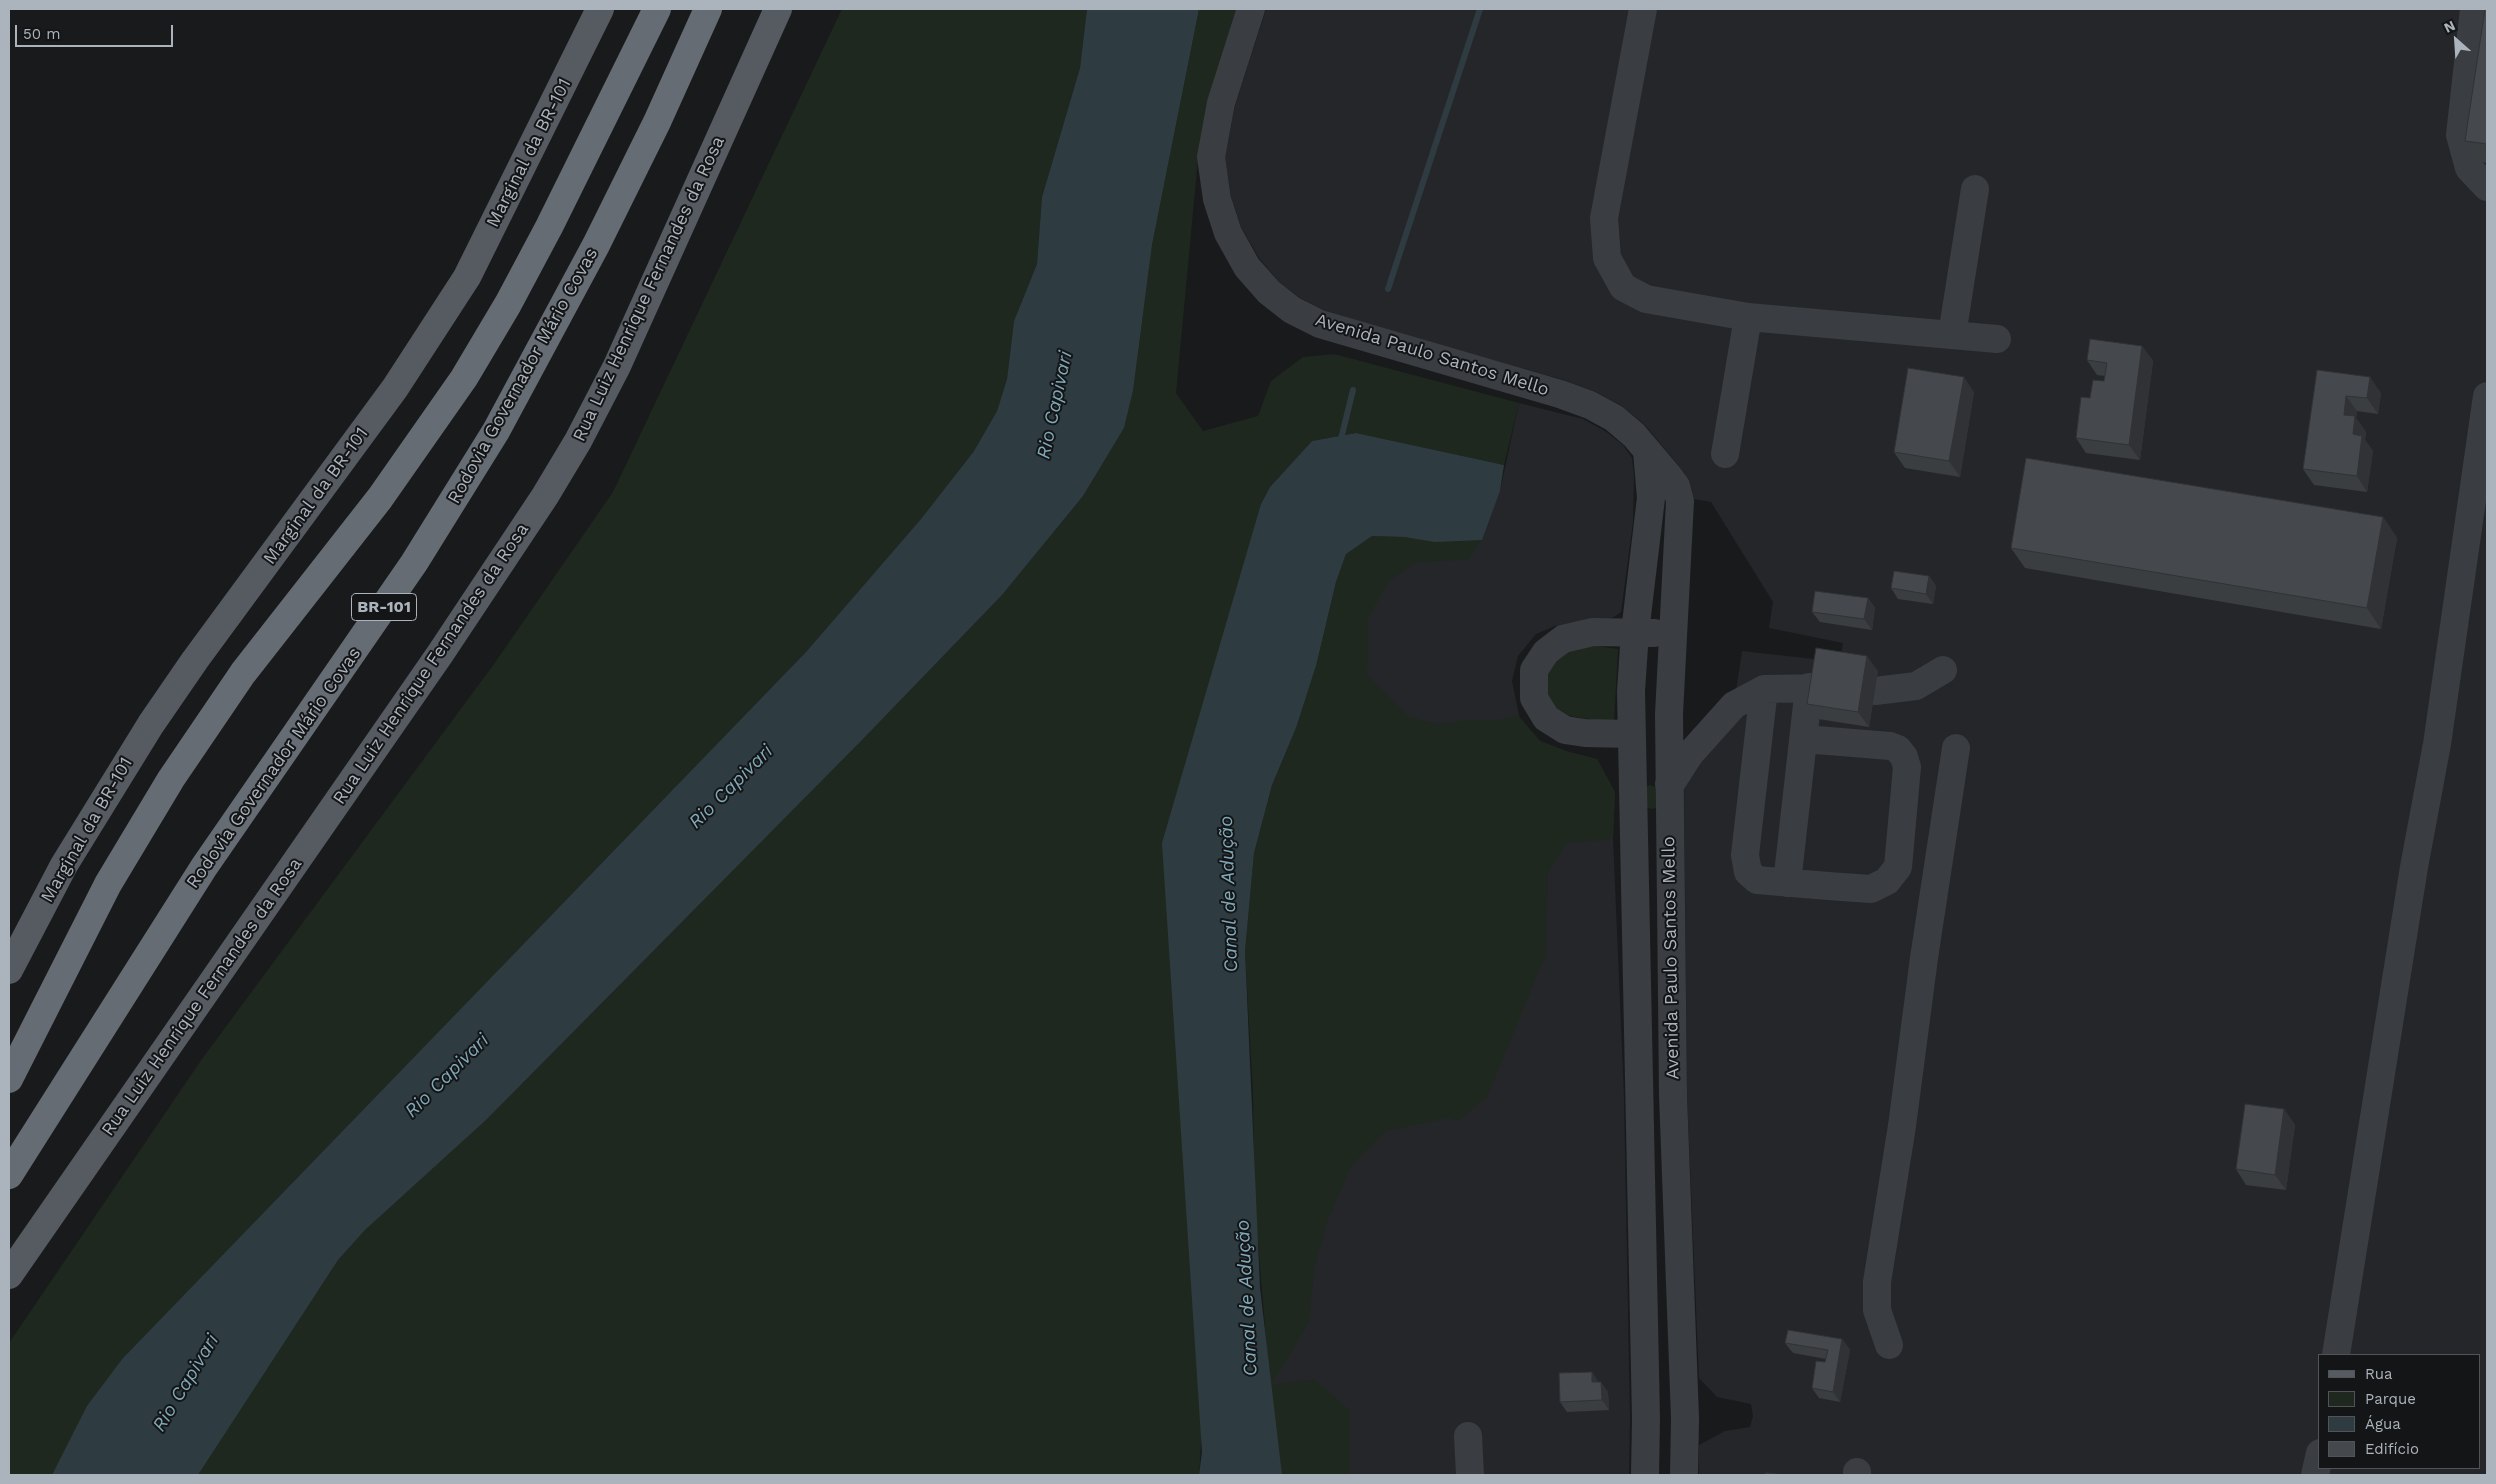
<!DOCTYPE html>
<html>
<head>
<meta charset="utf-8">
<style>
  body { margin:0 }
  #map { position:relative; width:2496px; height:1484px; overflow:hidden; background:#191a1c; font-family:"Work Sans",sans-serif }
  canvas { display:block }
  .frame { position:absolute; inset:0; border:10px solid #abb3bc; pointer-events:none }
  .legend { position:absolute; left:2318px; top:1354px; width:162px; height:115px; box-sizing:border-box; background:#141517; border:1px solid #505459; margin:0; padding:6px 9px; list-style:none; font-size:15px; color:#abb3bc }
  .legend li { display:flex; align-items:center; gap:10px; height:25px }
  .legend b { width:25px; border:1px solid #505459 }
  .north { position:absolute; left:2431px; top:15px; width:50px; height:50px; -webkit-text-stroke:4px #141517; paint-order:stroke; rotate:334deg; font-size:14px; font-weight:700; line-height:20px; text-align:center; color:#abb3bc }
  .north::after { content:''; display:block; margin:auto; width:18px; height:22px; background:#abb3bc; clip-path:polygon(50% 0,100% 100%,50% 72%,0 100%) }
  .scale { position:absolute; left:15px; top:25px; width:158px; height:22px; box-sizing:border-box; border:2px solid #abb3bc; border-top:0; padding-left:6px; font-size:15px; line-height:18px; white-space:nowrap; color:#abb3bc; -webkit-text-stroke:4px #141517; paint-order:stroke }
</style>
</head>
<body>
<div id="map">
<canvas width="2496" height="1484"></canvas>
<div class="frame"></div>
<ul class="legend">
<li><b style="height:6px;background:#565a61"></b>Rua</li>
<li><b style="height:14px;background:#1f281f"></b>Parque</li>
<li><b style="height:14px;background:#2e3c41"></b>Água</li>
<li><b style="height:14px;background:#45484c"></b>Edifício</li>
</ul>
<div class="north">N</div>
<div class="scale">50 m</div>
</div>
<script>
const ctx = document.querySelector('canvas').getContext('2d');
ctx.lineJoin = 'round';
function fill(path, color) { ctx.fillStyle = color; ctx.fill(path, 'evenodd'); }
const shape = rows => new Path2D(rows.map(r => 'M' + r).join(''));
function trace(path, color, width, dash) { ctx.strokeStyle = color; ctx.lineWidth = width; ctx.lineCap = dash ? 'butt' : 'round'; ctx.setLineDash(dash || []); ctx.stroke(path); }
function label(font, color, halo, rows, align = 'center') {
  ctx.font = font + ' "Work Sans",sans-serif'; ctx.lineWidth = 4; ctx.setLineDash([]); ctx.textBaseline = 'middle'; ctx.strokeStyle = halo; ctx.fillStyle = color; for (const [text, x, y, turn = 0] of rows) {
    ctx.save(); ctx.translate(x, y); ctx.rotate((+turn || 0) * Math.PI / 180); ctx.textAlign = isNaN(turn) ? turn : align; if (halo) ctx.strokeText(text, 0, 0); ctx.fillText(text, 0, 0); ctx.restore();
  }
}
fill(shape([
  [1266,9,2487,9,2487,1475,1699,1475,1699,1445,1725,1431,1750,1427,1753,1416,1751,1404,1717,1397,1699,1378,1687,1095,1684,785,1734,705,1742,651,1840,662,1843,643,1769,628,1773,602,1711,502,1694,499,1689,480,1678,465,1645,425,1622,406,1596,392,1564,380,1364,324,1326,311,1300,298,1279,282,1259,258,1241,227,1231,196,1225,157,1235,106],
  [2320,1355,2480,1355,2480,1468,2320,1468],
  [1519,403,1583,419,1605,431,1623,445,1632,458,1634,476,1633,522,1621,612,1614,617,1584,626,1555,626,1536,634,1518,656,1512,681,1520,720,1540,741,1569,752,1597,759,1615,792,1613,839,1624,1096,1630,1419,1629,1475,1282,1475,1270,1386,1336,582,1500,491]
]), '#252629');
fill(shape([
  [842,9,1087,9,1080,68,1042,197,1037,264,1014,321,1007,379,997,411,974,451,921,519,806,652,123,1358,52,1475,9,1475,9,1343,202,1059,494,664,613,492],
  [1199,9,1237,9,1199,148,1176,393,1203,431,1258,416,1271,381,1303,357,1334,354,1519,403,1504,465,1356,433,1312,441,1270,487,1261,504,1199,1475,198,1475,338,1260,365,1230,486,1120,863,739,1002,595,1083,496,1124,428,1133,391,1152,245],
  [1372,536,1404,537,1435,542,1482,540,1469,559,1415,563,1389,581,1368,618,1367,675,1409,717,1438,724,1468,720,1498,720,1518,715,1540,741,1569,752,1597,759,1615,792,1613,839,1567,843,1548,873,1545,956,1487,1097,1458,1121,1448,1118,1386,1131,1351,1166,1327,1222,1314,1269,1309,1323,1271,1385,1314,1379,1350,1411,1350,1475,1282,1475,1270,1386,1255,1206,1253,1094,1245,951,1254,853,1272,785,1296,728,1316,666,1336,582,1346,554],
  [1595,646,1618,649,1614,723,1570,716,1556,708,1548,694,1548,674,1556,662,1569,652],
  [1650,785,1660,789,1659,806,1653,809,1647,808,1644,787]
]), '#1f281f');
fill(shape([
  [1087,9,1199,9,1152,245,1133,391,1124,428,1083,496,1002,595,863,739,486,1120,365,1230,338,1260,198,1475,52,1475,87,1406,123,1358,806,652,921,519,974,451,997,411,1007,379,1014,321,1037,264,1042,197,1080,68],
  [1356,433,1504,465,1500,491,1482,540,1435,542,1404,537,1372,536,1346,554,1336,582,1316,666,1296,728,1272,785,1254,853,1245,951,1260,1288,1282,1475,1199,1475,1202,1452,1162,843,1261,504,1270,487,1312,441]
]), '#2e3c41');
trace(shape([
  [1388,289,1480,9],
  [1340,443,1353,390]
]), '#2e3c41', 6);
trace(shape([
  [1251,9,1221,103,1211,157,1217,199,1228,233,1247,267,1269,292,1292,310,1320,324,1560,394,1590,405,1614,418,1634,435,1667,474,1676,486,1680,501,1669,714,1673,1095,1685,1418,1684,1475],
  [1643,9,1604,218,1607,258,1623,287,1646,299,1748,317,1997,339],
  [2474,9,2460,135,2469,168,2487,187],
  [1952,335,1975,189],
  [1725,454,1748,317],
  [1764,689,1745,855,1748,872,1757,880,1828,886,1871,889,1887,881,1898,867,1907,767,1904,757,1898,749,1890,746,1804,739],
  [1875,691,1916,686,1943,670],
  [1631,734,1585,733,1565,730,1546,718,1534,698,1534,670,1546,652,1563,639,1593,632,1654,633],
  [1669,784,1670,785,1690,754,1734,705,1764,689,1823,688],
  [1787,883,1809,687],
  [1889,1345,1877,1310,1877,1282,1902,1126,1924,958,1956,748],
  [2336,1355,2414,867,2437,744,2487,396],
  [1468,1436,1470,1475],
  [1645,1475,1646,1419,1631,691,1635,632,1651,498,1647,451],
  [1857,1475,1857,1472],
  [2315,1475,2320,1453]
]), '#3a3d41', 28);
trace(shape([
  [9,970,64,865,151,724,195,660,395,388,467,277,600,9],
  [9,1275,440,654,545,496,578,441,617,366,778,9]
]), '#565a61', 28);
trace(shape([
  [9,1079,108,884,171,779,243,673,380,498,464,378,508,304,549,227,657,9],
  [9,1175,204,867,414,563,496,431,596,245,657,122,708,9]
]), '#666c73', 28);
fill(shape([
  [2487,9,2487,163,2480,162,2465,141],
  [2142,346,2153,361,2140,460,2086,453,2076,438,2104,381,2105,376,2097,375,2087,360],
  [2317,370,2381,393,2378,414,2357,411,2356,418,2366,432,2365,440,2373,451,2367,492,2314,485,2303,469],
  [1974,392,1960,477,1905,468,1894,452],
  [2383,517,2397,538,2381,629,2025,568,2011,548],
  [1929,576,1936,586,1933,604,1898,599,1891,588],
  [1868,598,1875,608,1872,630,1820,622,1812,612],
  [1878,671,1869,727,1818,719,1807,704],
  [2284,1109,2295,1125,2286,1190,2246,1185,2236,1169],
  [1842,1339,1850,1350,1840,1402,1819,1398,1812,1388,1825,1362,1826,1359,1793,1353,1785,1343],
  [1599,1382,1608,1392,1609,1410,1567,1412,1560,1402]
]), '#3b3e41');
fill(shape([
  [2142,346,2153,361,2140,460,2129,445],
  [1964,377,1974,392,1960,477,1949,461],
  [2370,377,2381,393,2378,414,2367,398],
  [2346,396,2357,411,2356,418,2366,432,2365,440,2373,451,2367,492,2357,476,2353,434,2344,415],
  [2383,517,2397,538,2381,629,2367,608],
  [1929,576,1936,586,1933,604,1926,594],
  [1868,598,1875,608,1872,630,1864,619],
  [1867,656,1878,671,1869,727,1858,712],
  [2284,1109,2295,1125,2286,1190,2275,1175],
  [1842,1339,1850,1350,1840,1402,1833,1392],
  [1592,1372,1599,1382,1592,1382],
  [1601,1382,1608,1392,1609,1410,1602,1400]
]), '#303235');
const building = shape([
  [2485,9,2487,9,2487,144,2465,141,2485,9],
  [2090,339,2142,346,2129,445,2076,438,2081,397,2090,398,2093,380,2104,381,2107,363,2087,360,2090,339],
  [1908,368,1964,377,1949,461,1894,452,1908,368],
  [2317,370,2370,377,2367,398,2346,396,2344,415,2355,416,2353,434,2362,436,2357,476,2303,469,2317,370],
  [2026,458,2383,517,2367,608,2011,548,2026,458],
  [1894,571,1929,576,1926,594,1891,588,1894,571],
  [1815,591,1868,598,1864,619,1812,612,1815,591],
  [1816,648,1867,656,1858,712,1807,704,1816,648],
  [2245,1104,2284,1109,2275,1175,2236,1169,2245,1104],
  [1788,1330,1842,1339,1833,1392,1812,1388,1816,1361,1825,1362,1828,1350,1785,1343,1788,1330],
  [1592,1372,1592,1382,1601,1382,1602,1400,1560,1402,1559,1373,1592,1372],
  [1766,1473,1785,1475,1766,1475,1766,1473]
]);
fill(building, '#45484c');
trace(building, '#303235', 1);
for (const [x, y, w] of [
  [384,607,65]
]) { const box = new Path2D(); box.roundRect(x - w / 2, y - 13.5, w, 27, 4); ctx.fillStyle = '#141517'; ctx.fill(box); trace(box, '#abb3bc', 1); }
label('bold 16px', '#abb3bc', null, [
  ["BR-101",384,607]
]);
label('18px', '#abb3bc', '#141517', [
  ["Marginal da BR-101",529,153,-63],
  ["Rua Luiz Henrique Fernandes da Rosa",649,289,-65],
  ["Avenida Paulo Santos Mello",1432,355,17],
  ["Rodovia Governador Mário Covas",523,376,-61],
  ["Marginal da BR-101",316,496,-54],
  ["Rua Luiz Henrique Fernandes da Rosa",431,664,-56],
  ["Rodovia Governador Mário Covas",274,768,-55],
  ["Marginal da BR-101",87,830,-60],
  ["Avenida Paulo Santos Mello",1671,958,-91],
  ["Rua Luiz Henrique Fernandes da Rosa",202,997,-55]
]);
label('italic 19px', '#80a9b9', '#141517', [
  ["Rio Capivari",1055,405,-78],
  ["Rio Capivari",731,787,-45],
  ["Canal de Adução",1229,894,-92],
  ["Rio Capivari",447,1076,-45],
  ["Canal de Adução",1247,1298,-93],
  ["Rio Capivari",186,1383,-59]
]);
</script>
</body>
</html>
